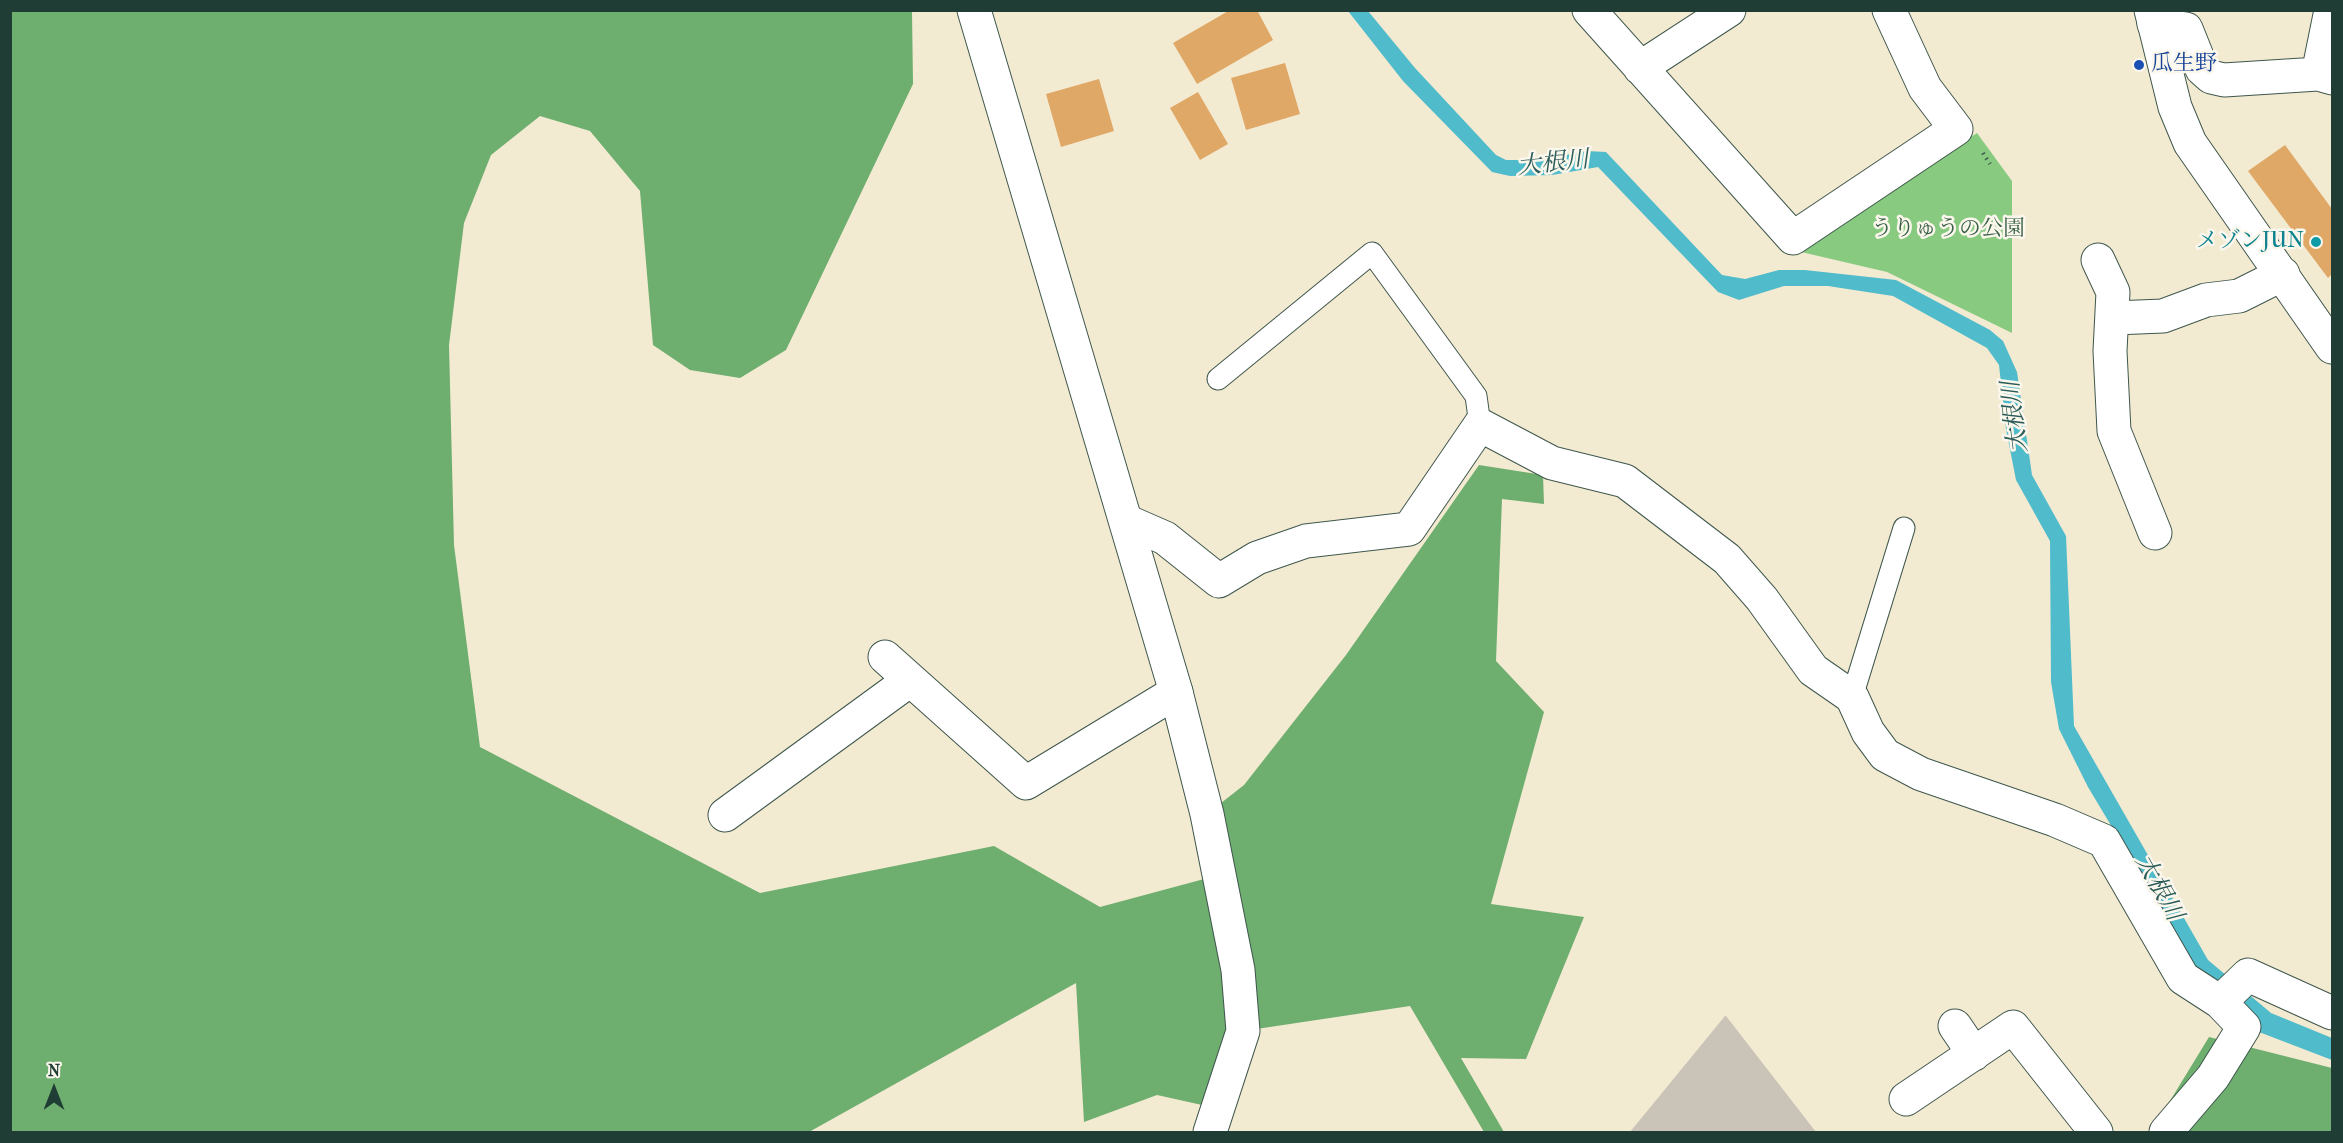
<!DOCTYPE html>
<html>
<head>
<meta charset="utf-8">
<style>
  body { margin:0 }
  #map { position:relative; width:2343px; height:1143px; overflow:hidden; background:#f3ead2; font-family:"IM FELL French Canon",serif }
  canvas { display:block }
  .frame { position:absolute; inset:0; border:12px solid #1f3d34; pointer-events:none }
  .north { position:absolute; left:24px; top:1059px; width:60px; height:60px; -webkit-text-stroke:4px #fbf7ec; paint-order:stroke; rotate:0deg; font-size:16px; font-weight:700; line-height:24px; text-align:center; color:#1f3d34 }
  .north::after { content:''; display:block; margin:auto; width:21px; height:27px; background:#1f3d34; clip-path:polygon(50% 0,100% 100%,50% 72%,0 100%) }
</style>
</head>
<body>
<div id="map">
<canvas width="2343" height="1143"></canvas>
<div class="frame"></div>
<div class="north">N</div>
</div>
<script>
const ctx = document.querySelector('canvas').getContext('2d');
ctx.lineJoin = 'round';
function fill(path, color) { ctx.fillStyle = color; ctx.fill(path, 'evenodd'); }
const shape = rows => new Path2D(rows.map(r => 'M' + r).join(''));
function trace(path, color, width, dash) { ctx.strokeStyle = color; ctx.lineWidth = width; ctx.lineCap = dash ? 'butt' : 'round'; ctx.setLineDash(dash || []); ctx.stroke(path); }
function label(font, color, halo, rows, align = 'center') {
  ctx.font = font + ' "IM FELL French Canon","Noto Serif JP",serif'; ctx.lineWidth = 5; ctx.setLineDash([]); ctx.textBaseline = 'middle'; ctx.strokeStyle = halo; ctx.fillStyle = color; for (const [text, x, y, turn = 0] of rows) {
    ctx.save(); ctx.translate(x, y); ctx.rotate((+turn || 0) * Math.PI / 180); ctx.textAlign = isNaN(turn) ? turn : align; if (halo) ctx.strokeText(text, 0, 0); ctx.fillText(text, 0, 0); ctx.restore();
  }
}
fill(shape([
  [1726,1016,1816,1132,1630,1132,1725,1016]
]), '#c9c3b8');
fill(shape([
  [1977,133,2012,181,2012,333,1887,272,1797,251]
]), '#89ca81');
fill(shape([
  [10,11,912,11,913,84,786,350,740,378,690,370,653,345,640,191,590,131,540,116,491,155,464,223,449,345,454,545,480,747,760,893,994,846,1100,907,1219,875,1207,814,1244,785,1346,655,1479,465,1543,475,1544,504,1502,499,1496,661,1544,712,1491,904,1584,917,1526,1059,1461,1058,1504,1132,1484,1132,1410,1006,1243,1031,1220,1109,1157,1095,1084,1122,1076,983,809,1132,11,1132],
  [2209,1037,2332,1068,2332,1132,2151,1132]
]), '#6eae6f');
fill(shape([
  [1348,11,1368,11,1415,68,1496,155,1506,160,1521,160,1551,158,1586,151,1606,152,1722,275,1745,279,1779,270,1805,270,1896,280,1990,330,2003,341,2017,372,2032,475,2066,536,2074,726,2208,960,2271,1013,2332,1038,2332,1060,2259,1032,2198,971,2088,787,2059,729,2051,682,2050,541,2016,480,2006,429,1999,365,1987,348,1893,296,1828,286,1784,286,1739,300,1718,292,1598,167,1552,175,1510,176,1492,172,1403,81]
]), '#4fbbcb');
fill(shape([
  [1230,10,1257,10,1273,40,1197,84,1173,43],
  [1285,63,1300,114,1246,130,1231,78],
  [1099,79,1114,131,1061,147,1046,94],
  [1198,92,1228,144,1200,160,1170,108],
  [2285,145,2332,209,2332,274,2328,278,2248,171]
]), '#e0a866');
const lane = shape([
  [1218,379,1372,253,1476,396,1480,425],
  [1852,697,1904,528]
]);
const street = shape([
  [1589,10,1793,238,1956,129,1925,88,1889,10],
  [2154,24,2186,29,2202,69,2211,77,2224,80,2318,74,2332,78],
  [1640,68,1729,10],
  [2318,74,2331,10],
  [2098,260,2113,292,2110,351,2114,431,2155,533],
  [2114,318,2163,316,2206,300,2239,296,2283,274],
  [1126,521,1165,538,1219,581,1257,558,1306,541,1409,529,1480,425,1552,463,1625,481,1727,559,1762,599,1813,670,1852,697,1868,732,1885,755,1921,774,2055,820,2104,841,2183,978,2220,1002,2244,1027,2213,1077,2166,1132],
  [885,657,1026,783,1176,692],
  [725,815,910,680],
  [2220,1002,2248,975,2332,1013],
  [1955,1026,1974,1054],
  [1906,1099,2013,1027,2096,1132]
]);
const secondary = shape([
  [974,10,1176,692,1207,814,1238,970,1243,1031,1210,1132],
  [2151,10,2175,107,2190,143,2332,347]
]);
trace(lane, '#3f574c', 23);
trace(street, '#3f574c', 35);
trace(secondary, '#3f574c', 35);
trace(shape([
  [1983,153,1990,164]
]), '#3f574c', 4, [1.5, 4.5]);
trace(lane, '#fff', 21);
trace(street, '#fff', 33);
trace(secondary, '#fff', 33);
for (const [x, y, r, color] of [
  [2139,65,6,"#1a4fb4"],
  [2316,242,6,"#0f9aa8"]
]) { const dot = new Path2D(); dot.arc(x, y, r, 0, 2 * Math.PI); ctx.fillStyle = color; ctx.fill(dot); trace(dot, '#fbf7ec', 2); }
label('22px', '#164399', '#fbf7ec', [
  ["瓜生野",2151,65]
], 'left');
label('22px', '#3a6047', '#fbf7ec', [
  ["うりゅうの公園",1948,230]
]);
label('22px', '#0d838f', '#fbf7ec', [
  ["メゾンJUN",2304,242]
], 'right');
label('italic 24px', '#2b5c5a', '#fbf7ec', [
  ["大根川",1553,164,-6],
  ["大根川",2016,417,-97],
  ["大根川",2158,888,61]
]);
</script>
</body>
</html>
